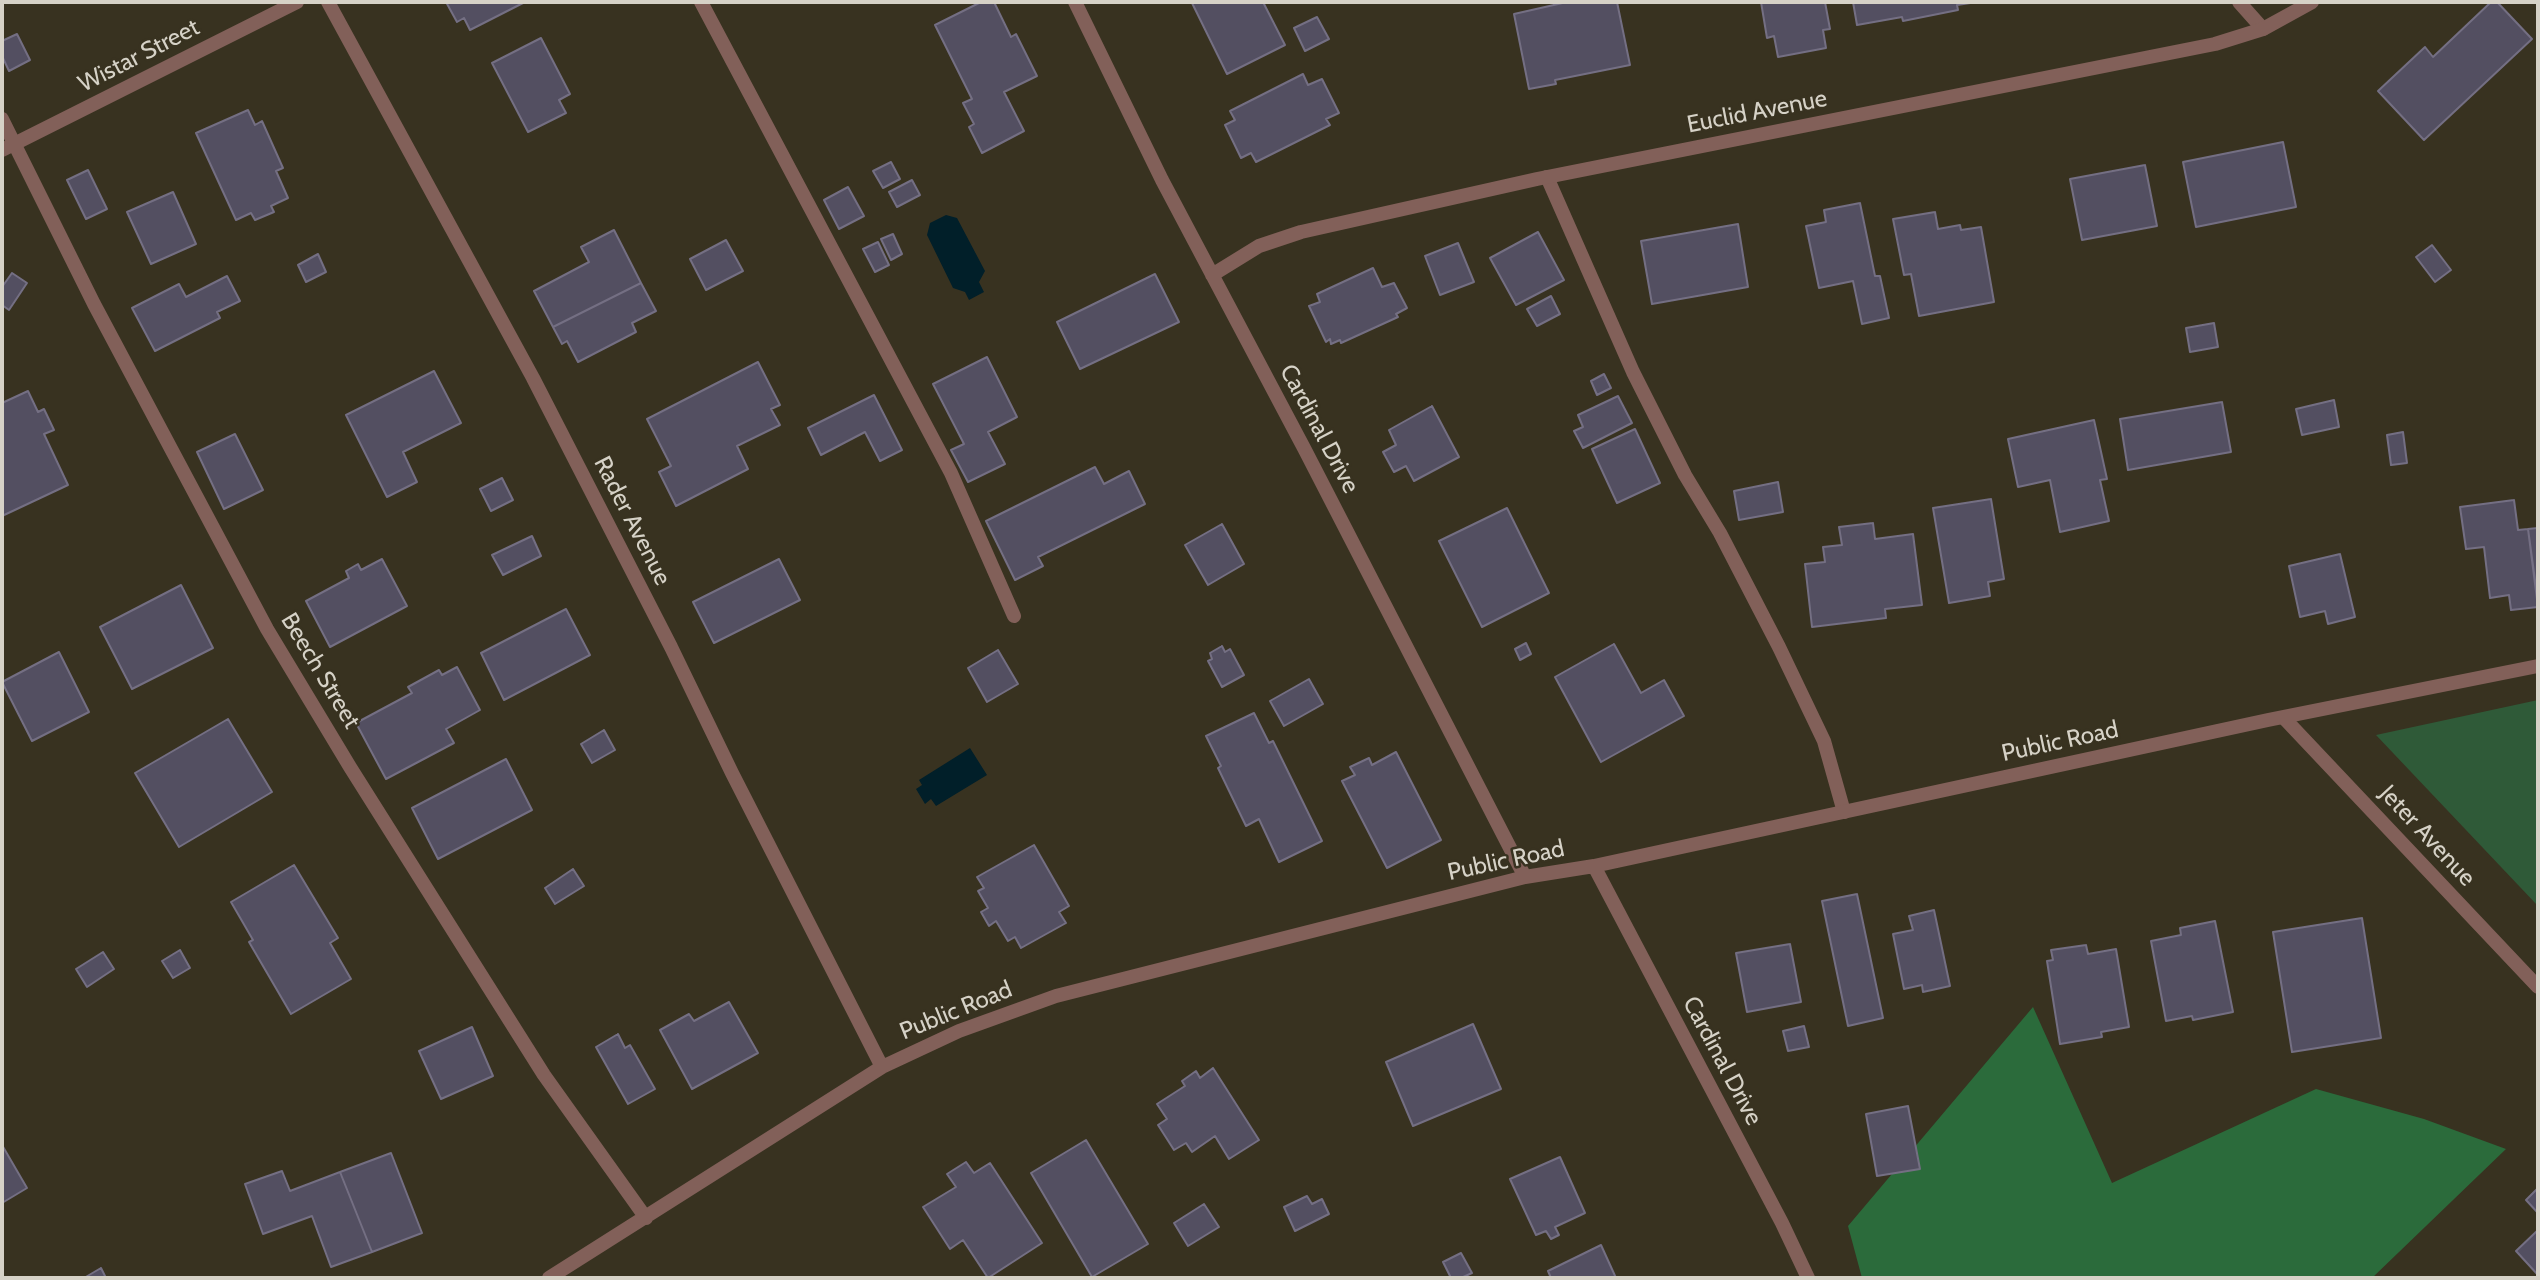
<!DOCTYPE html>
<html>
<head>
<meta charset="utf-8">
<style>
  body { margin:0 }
  #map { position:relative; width:2540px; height:1280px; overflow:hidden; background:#383220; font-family:Cabin,sans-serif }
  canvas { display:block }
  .frame { position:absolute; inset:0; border:4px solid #d6d2c7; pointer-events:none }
</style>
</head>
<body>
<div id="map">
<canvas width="2540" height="1280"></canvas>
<div class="frame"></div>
</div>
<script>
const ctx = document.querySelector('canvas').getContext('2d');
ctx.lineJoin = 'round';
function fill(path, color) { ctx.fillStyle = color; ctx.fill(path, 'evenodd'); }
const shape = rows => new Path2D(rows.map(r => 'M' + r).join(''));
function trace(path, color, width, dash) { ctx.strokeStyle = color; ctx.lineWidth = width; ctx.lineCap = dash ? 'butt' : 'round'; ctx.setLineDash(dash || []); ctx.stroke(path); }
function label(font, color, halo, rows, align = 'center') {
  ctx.font = font + ' Cabin,sans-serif'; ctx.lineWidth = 5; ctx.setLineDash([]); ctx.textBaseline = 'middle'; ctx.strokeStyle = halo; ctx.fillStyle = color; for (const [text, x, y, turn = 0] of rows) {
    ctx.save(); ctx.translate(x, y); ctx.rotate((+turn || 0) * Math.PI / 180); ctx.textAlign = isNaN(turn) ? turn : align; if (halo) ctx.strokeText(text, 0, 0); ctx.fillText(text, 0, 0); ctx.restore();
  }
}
fill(shape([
  [2538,700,2538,906,2376,735]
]), '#2f5a38');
fill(shape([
  [2033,1007,2112,1183,2316,1089,2424,1119,2506,1149,2372,1278,1862,1278,1848,1226]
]), '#2b6b3b');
fill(shape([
  [946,215,957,218,985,271,979,282,984,292,969,300,965,292,953,288,927,235,930,223],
  [970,748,987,775,936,806,931,799,925,804,916,789,922,785,919,780]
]), '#011f29');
const building = shape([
  [446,2,525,2,470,30,464,18,457,22,446,2],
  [981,2,994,2,1011,37,1016,34,1037,76,1004,92,1024,131,982,153,969,127,974,124,963,103,972,99,935,25,981,2],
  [1195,2,1263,2,1285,45,1227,74,1192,3,1195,2],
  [1567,2,1617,2,1630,65,1555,80,1556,84,1529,89,1514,14,1567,2],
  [1761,2,1825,2,1830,29,1823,30,1826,48,1778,57,1774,36,1767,38,1761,2],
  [1853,2,1977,2,1957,5,1958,10,1903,21,1902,17,1857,25,1853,2],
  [2491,2,2497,2,2532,39,2424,140,2378,91,2425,47,2433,57,2491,2],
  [1317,17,1329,39,1305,51,1294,28,1317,17],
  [17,34,30,60,9,71,2,56,2,41,17,34],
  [541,38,570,94,559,100,566,113,528,132,492,63,541,38],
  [1303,74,1308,85,1322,79,1339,113,1326,119,1330,125,1256,162,1251,153,1241,158,1225,125,1235,120,1230,111,1303,74],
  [248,110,255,125,262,121,283,168,276,171,288,198,271,206,274,212,255,220,251,213,236,220,196,133,248,110],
  [2283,142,2296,207,2196,227,2183,162,2283,142],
  [891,162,900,179,883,188,873,171,891,162],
  [2145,165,2157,226,2082,240,2070,179,2145,165],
  [88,170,107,209,86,219,67,180,88,170],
  [912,180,920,195,897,207,889,192,912,180],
  [848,187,864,216,839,229,824,200,848,187],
  [173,192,196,244,151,264,127,212,173,192],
  [1860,203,1875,276,1880,276,1889,318,1862,324,1853,281,1819,288,1806,226,1826,222,1824,210,1860,203],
  [1935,212,1938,229,1960,225,1961,230,1981,227,1994,302,1919,316,1911,274,1904,275,1893,219,1935,212],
  [1738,224,1748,287,1652,304,1641,241,1738,224],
  [614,230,641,283,553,327,534,291,589,262,581,247,614,230],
  [1538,232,1564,280,1516,305,1490,258,1538,232],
  [893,234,902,254,891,260,881,239,893,234],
  [726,240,743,271,706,290,690,259,726,240],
  [878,242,889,265,875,272,863,249,878,242],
  [1458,243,1474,282,1440,295,1425,256,1458,243],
  [2432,245,2451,270,2435,282,2416,257,2432,245],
  [318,254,326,272,306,282,298,265,318,254],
  [1373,268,1382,287,1394,283,1407,308,1396,314,1398,317,1341,343,1340,340,1331,344,1330,339,1326,342,1309,306,1320,302,1317,294,1373,268],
  [12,273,27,283,9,310,2,305,2,287,12,273],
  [1155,274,1179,322,1080,369,1057,322,1155,274],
  [227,276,240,301,217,312,220,318,155,351,132,308,179,284,186,297,227,276],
  [641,283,656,311,632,323,636,332,578,362,567,341,562,344,553,327,641,283],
  [1551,296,1560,314,1537,326,1527,309,1551,296],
  [2214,323,2218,347,2190,352,2186,328,2214,323],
  [987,357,1017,417,988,432,1005,464,968,482,951,450,964,444,933,384,987,357],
  [758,362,780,405,771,409,780,425,737,446,748,469,676,506,659,472,671,466,647,419,758,362],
  [434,371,461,423,403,452,417,482,387,497,346,415,434,371],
  [1604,374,1611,388,1597,395,1591,381,1604,374],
  [28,391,38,412,44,409,54,430,44,434,68,485,2,516,2,403,28,391],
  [874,395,902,450,880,461,865,432,821,455,808,428,874,395],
  [1618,396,1632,423,1583,448,1574,431,1583,427,1578,415,1618,396],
  [2334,400,2339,427,2302,435,2296,409,2334,400],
  [2222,402,2231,452,2128,470,2120,419,2222,402],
  [1432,406,1459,457,1414,481,1406,466,1394,472,1383,452,1396,445,1389,430,1432,406],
  [2094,420,2107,479,2100,480,2109,521,2060,532,2050,480,2018,487,2008,439,2094,420],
  [1635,429,1660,483,1617,503,1592,449,1635,429],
  [2403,432,2407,463,2391,465,2387,435,2403,432],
  [235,434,263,490,224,509,197,452,235,434],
  [1095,467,1104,484,1129,471,1145,504,1038,557,1043,566,1015,580,986,521,1095,467],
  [502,478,513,500,491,511,480,489,502,478],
  [1778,482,1783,512,1739,520,1734,491,1778,482],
  [1991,499,2004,579,1988,582,1990,596,1949,603,1933,508,1991,499],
  [2514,500,2518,530,2528,529,2538,607,2511,610,2509,595,2490,598,2484,547,2466,549,2460,507,2514,500],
  [1507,508,1549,593,1482,627,1439,541,1507,508],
  [1873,523,1875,539,1913,534,1922,605,1885,609,1886,618,1812,627,1805,564,1825,562,1823,547,1842,545,1839,527,1873,523],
  [1222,524,1244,564,1208,585,1185,545,1222,524],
  [2538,528,2538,602,2528,529,2538,528],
  [532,536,541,556,503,575,492,555,532,536],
  [2340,554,2355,617,2328,624,2325,611,2300,617,2289,566,2340,554],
  [382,559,407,606,330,647,306,601,349,578,346,571,358,564,361,570,382,559],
  [779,559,800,600,714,643,693,602,779,559],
  [181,585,213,648,132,689,100,627,181,585],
  [566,609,590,655,504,700,481,653,566,609],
  [1526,643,1531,654,1520,660,1515,649,1526,643],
  [1614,644,1641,693,1664,680,1684,716,1601,762,1555,677,1614,644],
  [1222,646,1225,652,1230,649,1244,675,1222,687,1208,661,1212,659,1210,653,1222,646],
  [998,650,1018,684,987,702,968,668,998,650],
  [59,652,89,712,32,741,2,682,59,652],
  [457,667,480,710,446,729,454,743,386,779,356,723,412,693,408,687,439,670,442,675,457,667],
  [1309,679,1323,704,1284,726,1270,701,1309,679],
  [1254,713,1269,743,1273,741,1322,841,1279,862,1259,819,1246,826,1218,768,1221,766,1206,736,1254,713],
  [228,719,272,792,179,847,135,773,228,719],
  [604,730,615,750,592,763,581,744,604,730],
  [1396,752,1441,840,1387,868,1342,781,1355,775,1350,767,1369,758,1372,765,1396,752],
  [506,759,532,810,438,859,412,808,506,759],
  [1034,845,1069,906,1059,912,1066,923,1021,948,1015,937,1008,941,996,921,989,926,981,912,988,908,978,891,984,888,977,877,1034,845],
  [294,865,338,938,330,943,351,979,291,1014,249,942,253,940,231,902,294,865],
  [573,869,584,886,555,904,545,888,573,869],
  [1857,894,1883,1018,1848,1026,1822,901,1857,894],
  [1934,910,1950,986,1923,992,1922,985,1904,989,1893,934,1913,930,1909,916,1934,910],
  [2362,918,2381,1038,2292,1052,2273,932,2362,918],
  [2215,921,2233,1012,2193,1020,2192,1016,2166,1021,2151,941,2181,935,2180,928,2215,921],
  [1790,944,1801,1002,1747,1012,1736,953,1790,944],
  [2086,945,2088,954,2116,949,2129,1027,2101,1032,2102,1037,2060,1044,2047,961,2053,960,2051,950,2086,945],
  [180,950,190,968,173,978,162,961,180,950],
  [103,952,114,969,87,987,76,969,103,952],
  [729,1002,758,1053,692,1089,660,1030,689,1014,694,1021,729,1002],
  [1473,1024,1501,1089,1413,1126,1386,1062,1473,1024],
  [1804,1026,1809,1047,1788,1051,1783,1031,1804,1026],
  [472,1027,493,1076,441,1099,419,1051,472,1027],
  [618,1034,625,1048,630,1045,655,1089,628,1104,596,1047,618,1034],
  [1213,1068,1259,1140,1229,1159,1215,1136,1192,1152,1186,1143,1174,1150,1158,1125,1167,1119,1157,1104,1185,1086,1182,1081,1196,1071,1200,1078,1213,1068],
  [1908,1106,1920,1169,1877,1176,1866,1114,1908,1106],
  [1086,1140,1148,1244,1092,1277,1031,1173,1086,1140],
  [2,1145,27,1188,2,1203,2,1145],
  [391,1153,422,1233,372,1252,340,1172,391,1153],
  [1560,1157,1585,1213,1555,1227,1559,1235,1551,1239,1546,1231,1536,1235,1510,1179,1560,1157],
  [966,1162,974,1173,990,1163,1042,1243,988,1278,963,1240,950,1249,923,1207,956,1187,947,1174,966,1162],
  [282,1171,290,1191,340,1172,372,1252,331,1267,312,1216,263,1234,245,1184,282,1171],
  [2538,1188,2538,1213,2526,1200,2538,1188],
  [1307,1196,1312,1204,1322,1199,1329,1214,1295,1231,1284,1207,1307,1196],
  [1204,1204,1219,1227,1188,1246,1174,1223,1204,1204],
  [2538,1230,2538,1275,2516,1251,2538,1230],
  [1601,1245,1616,1278,1551,1278,1548,1271,1601,1245],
  [1461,1253,1472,1273,1461,1278,1451,1278,1443,1262,1461,1253],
  [101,1268,106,1278,84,1278,101,1268]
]);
fill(building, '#534f61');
trace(building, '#746f83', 2);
trace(shape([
  [701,2,951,473,1014,616],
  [2239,2,2263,29],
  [1547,177,1633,372,1685,475,1720,533,1779,647,1824,741,1844,812]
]), '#826059', 14);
trace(shape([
  [328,2,533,378,671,647,732,773,882,1067],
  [1075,2,1162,180,1305,450,1525,877],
  [2,119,94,304,267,629,350,767,544,1075,646,1218],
  [2,150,297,2],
  [1212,275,1259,246,1301,232,1537,179,2215,44,2263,29,2312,2],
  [2283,717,2538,987],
  [1594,866,1782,1223,1808,1278],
  [549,1278,882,1067,959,1031,1056,996,1525,877,1594,866,2268,720,2538,666]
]), '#826059', 14);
label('24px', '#d6d2c7', '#383220', [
  ["Wistar Street",139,56,-27],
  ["Euclid Avenue",1757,112,-11],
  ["Cardinal Drive",1319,429,62],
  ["Rader Avenue",632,521,63],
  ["Beech Street",320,671,59],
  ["Public Road",2060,742,-12],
  ["Jeter Avenue",2427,836,47],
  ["Public Road",1506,861,-12],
  ["Public Road",956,1011,-22],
  ["Cardinal Drive",1722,1061,62]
]);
</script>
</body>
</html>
